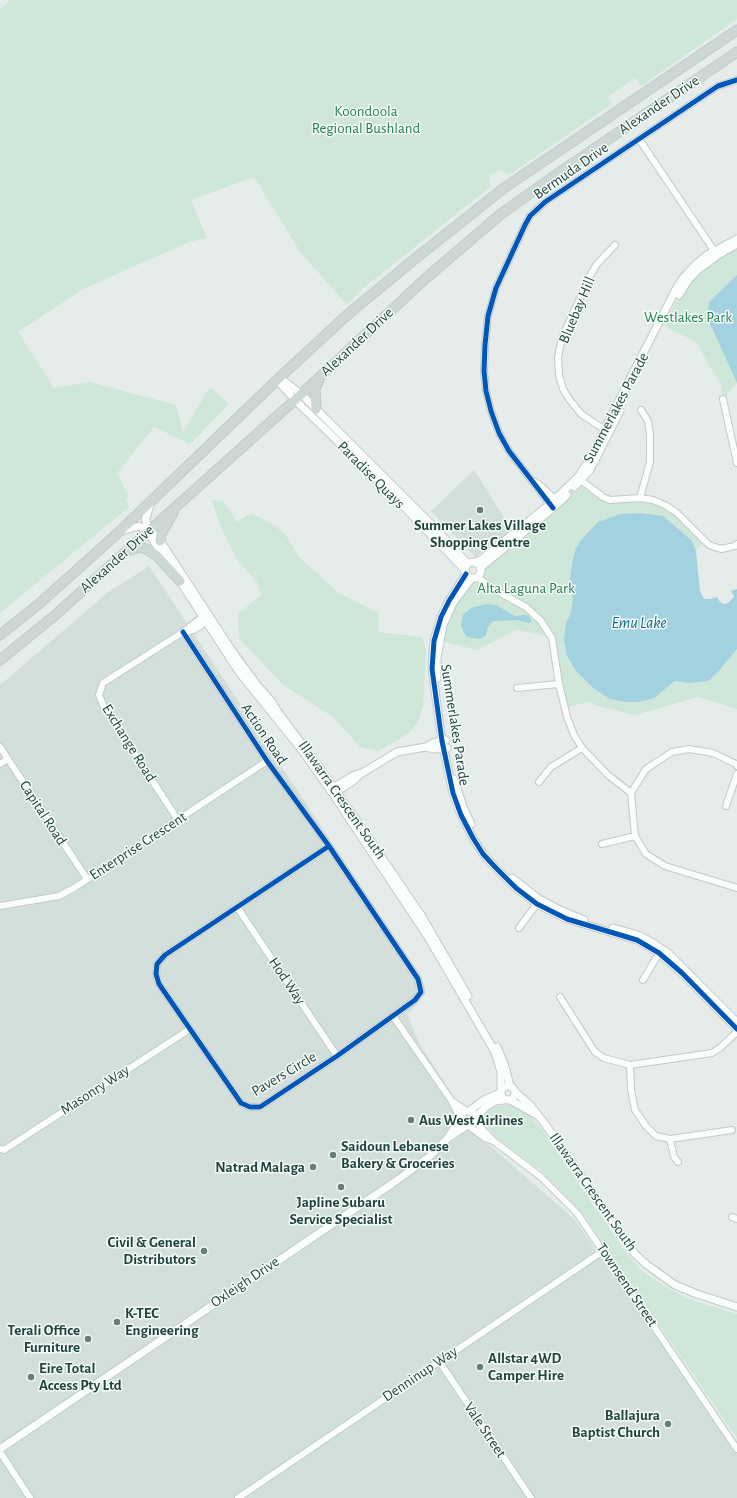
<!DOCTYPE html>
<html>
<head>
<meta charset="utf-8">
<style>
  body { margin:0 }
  canvas { display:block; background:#e6ecea }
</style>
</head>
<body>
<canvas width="737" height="1498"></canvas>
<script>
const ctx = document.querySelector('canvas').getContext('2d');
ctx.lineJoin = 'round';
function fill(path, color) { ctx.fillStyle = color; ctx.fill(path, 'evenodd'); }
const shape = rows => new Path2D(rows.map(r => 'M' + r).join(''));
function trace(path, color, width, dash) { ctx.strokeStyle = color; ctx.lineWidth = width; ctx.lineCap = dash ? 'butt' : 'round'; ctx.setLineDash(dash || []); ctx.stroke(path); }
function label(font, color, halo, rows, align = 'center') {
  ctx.font = font + ' "Alegreya Sans",sans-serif'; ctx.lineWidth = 3; ctx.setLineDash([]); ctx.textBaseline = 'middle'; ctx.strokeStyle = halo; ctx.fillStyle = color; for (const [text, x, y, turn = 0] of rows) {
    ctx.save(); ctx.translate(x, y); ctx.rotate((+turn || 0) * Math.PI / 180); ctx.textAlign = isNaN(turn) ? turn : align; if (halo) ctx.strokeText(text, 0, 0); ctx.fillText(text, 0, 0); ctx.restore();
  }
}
fill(shape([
  [474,470,512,530,475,557,431,511],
  [149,566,422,979,420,1001,407,1014,420,1045,481,1138,575,1220,611,1272,661,1332,737,1444,737,1498,0,1498,0,685,107,593]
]), '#d3dfda');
fill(shape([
  [10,0,737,0,737,19,641,86,635,78,608,97,612,104,509,175,499,170,489,177,490,187,362,289,347,305,301,253,254,177,191,200,207,238,189,242,83,289,18,332,54,388,90,382,176,405,183,432,210,387,229,404,190,444,154,427,117,473,129,497,126,500,129,507,0,613,0,10],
  [737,246,737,275,709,302,707,317,737,383,723,399,721,383,707,362,698,345,693,340,671,330,664,325,682,290,708,262],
  [581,480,610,500,640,498,665,505,704,541,696,551,692,541,610,518,598,523,581,540,576,548,573,558,569,585,573,599,571,612,566,623,567,656,576,671,593,688,662,692,675,681,689,683,716,674,737,649,737,709,698,697,635,715,598,706,587,702,565,708,551,638,539,634,516,630,477,650,441,641,448,617,460,594,474,581,479,575,481,570,553,508],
  [212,500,223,501,237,522,251,513,272,524,285,534,300,558,339,593,379,613,378,632,422,637,426,650,423,707,418,722,409,733,379,751,360,747,333,717,282,684,239,638,238,614,261,595,257,582,238,561,220,525],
  [510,1105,525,1111,540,1127,626,1253,639,1268,656,1281,673,1291,691,1300,737,1314,737,1438,583,1214,561,1190,540,1170,500,1140,487,1127,483,1121,484,1113,489,1108,496,1106]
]), '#cee7d8');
fill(shape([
  [737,275,737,383,707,317,709,302],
  [642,513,663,516,692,541,696,551,700,591,704,599,710,599,717,597,720,602,724,604,728,603,734,597,731,591,737,589,737,649,716,674,708,681,689,683,675,681,654,698,639,702,626,702,610,699,593,688,576,671,567,656,564,640,566,623,571,612,573,599,569,585,573,558,576,548,581,540,598,522,620,514],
  [486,604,496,605,515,616,525,615,529,616,532,622,528,623,517,620,493,621,488,627,486,635,484,637,479,639,471,638,466,636,463,631,461,625,463,615,471,608]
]), '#a2d1df');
const minor = shape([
  [639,139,717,255],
  [723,399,737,463],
  [608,432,581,414,569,399,563,389,559,375,558,357,562,338,590,276,597,264,615,245],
  [578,478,603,497,610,500,640,498,653,500,665,505,676,512,709,545,721,549,735,546,737,544],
  [535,482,542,487,558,502],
  [640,498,650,462,650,434,648,421,641,410],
  [552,507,509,451,499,433,491,411,486,391,484,371,485,345,488,316,496,288,525,225,530,216,545,202,709,92,718,86,737,80],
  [477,577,495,590,526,607,541,621,552,638,559,684,567,717,574,735,582,748,608,775,631,793],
  [183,632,267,761,329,846,418,979,421,992,415,1000,337,1056,260,1107,250,1107,241,1103,159,984,156,974,157,964,165,955,329,846],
  [183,632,194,630,210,619],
  [517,688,559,684],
  [0,747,87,879],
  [0,764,8,759],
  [737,766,736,764,713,753,689,749,672,752,646,769,631,793,635,836,646,854,665,866,737,888],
  [539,782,551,767,582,748],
  [726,806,737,774],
  [178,820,104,707,99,695,103,683,183,632,206,614],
  [602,844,635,836],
  [0,906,59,896,74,888,267,761],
  [237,907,337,1056],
  [519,928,539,901],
  [643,980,661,950],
  [560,997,595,1052,604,1058,630,1065,712,1053,721,1047,737,1032],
  [393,1016,451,1100,460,1117],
  [630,1065,631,1090,635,1110,646,1126,656,1136,670,1139,732,1130],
  [452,1101,465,1110,468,1111],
  [475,1118,481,1128,495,1142,541,1177,577,1213,737,1449],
  [469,1126,485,1138,493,1141],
  [670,1139,674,1157,678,1162],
  [0,1149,4,1150,190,1029],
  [732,1217,737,1219],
  [439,1361,531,1498],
  [0,1452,30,1498],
  [238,1498,603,1251]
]);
const tertiary = shape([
  [679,295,689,279,698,270,718,255,737,244],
  [280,378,301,394,430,523,468,564],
  [277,380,295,400,385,487,465,570],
  [574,487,589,471,595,460,620,411],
  [151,502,146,518,147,531,169,564],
  [121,531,139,526,157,536,232,651,257,685,272,702,278,712,319,767,357,821,421,915,468,996],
  '465 570a8 8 0 1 1 16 0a8 8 0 1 1-16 0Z',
  [475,563,482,559,550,504,579,476,592,456,604,430,676,289,683,278,695,265,707,255,737,239],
  [480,568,553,508,567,495],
  [466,574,449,601,441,617,434,641,432,669,442,741,453,793,461,815,473,838,483,854,496,868,516,888,537,904,567,919,637,940,659,953,682,973,737,1029],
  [178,578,239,672,301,749,333,794,428,937,495,1052,501,1072,501,1090],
  [437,678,437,658,443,625,453,603,472,578],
  [426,747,434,749,447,748],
  [454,779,463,807,471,824],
  [331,789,351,777,358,774],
  [333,794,353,781,362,773,397,752,426,747,433,743,446,740],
  [512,878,539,899,560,910,584,920],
  [613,928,638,935,650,941,668,953,737,1022],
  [497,1047,505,1066,510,1086],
  '501 1093a7 7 0 1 1 14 0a7 7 0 1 1-14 0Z',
  [515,1092,530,1105,545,1124,635,1254,647,1265,675,1285,697,1294,737,1307],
  [510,1100,537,1115],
  '461 1118a7 7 0 1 1 14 0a7 7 0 1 1-14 0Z',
  [469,1111,484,1100,500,1093],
  [475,1118,487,1106,495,1101,504,1100],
  [449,1136,460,1119],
  [0,1449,396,1181,430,1156,448,1138,466,1126]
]);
const primary = shape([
  [316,409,315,389,319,380],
  [160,541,161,534,173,513],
  [127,551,140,547,148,550,157,556,180,581],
  [0,635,40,603,119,532,277,380,346,316,416,258,504,188,737,30],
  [0,660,53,617,296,399,425,279,501,214,560,172,737,52]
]);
trace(minor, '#c3c9c7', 8);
trace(tertiary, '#c3c9c7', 9);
trace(primary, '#c1cbca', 11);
trace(minor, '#fbfcfc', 6);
trace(tertiary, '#fbfcfc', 7);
trace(primary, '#cdd8d6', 9);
trace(shape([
  [553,508,509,451,499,433,491,411,486,391,484,371,485,345,488,316,496,288,525,225,530,216,545,202,709,92,718,86,737,80],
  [466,574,449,601,441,617,434,641,432,669,442,741,453,793,461,815,473,838,483,854,496,868,516,888,537,904,567,919,637,940,659,953,682,973,737,1029],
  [183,632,267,761,329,846,418,979,421,992,415,1000,337,1056,260,1107,250,1107,241,1103,159,984,156,974,157,964,165,955,329,846]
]), '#0057b8', 5);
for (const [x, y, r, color] of [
  [480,510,4,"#657e7a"],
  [411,1120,4,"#657e7a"],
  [333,1155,4,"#657e7a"],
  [313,1167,4,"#657e7a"],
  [341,1187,4,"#657e7a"],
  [204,1251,4,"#657e7a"],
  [117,1322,4,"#657e7a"],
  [88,1339,4,"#657e7a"],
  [480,1367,4,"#657e7a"],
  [31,1377,4,"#657e7a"],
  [668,1424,4,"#657e7a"]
]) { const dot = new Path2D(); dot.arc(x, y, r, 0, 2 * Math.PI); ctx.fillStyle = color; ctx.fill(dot); trace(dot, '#f5fbf8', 1.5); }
label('15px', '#20433d', '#f5fbf8', [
  ["Alexander Drive",659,105,-34],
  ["Bermuda Drive",571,171,-35],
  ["Bluebay Hill",577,310,-67],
  ["Alexander Drive",357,342,-43],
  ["Summerlakes Parade",616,408,-62],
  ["Paradise Quays",371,475,45],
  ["Alexander Drive",117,559,-42],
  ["Summerlakes Parade",455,725,81],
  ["Action Road",264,734,56],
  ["Exchange Road",129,743,58],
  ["Illawarra Crescent South",342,800,55],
  ["Capital Road",43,813,57],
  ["Enterprise Crescent",138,846,-33],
  ["Hod Way",287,981,56],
  ["Pavers Circle",284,1074,-31],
  ["Masonry Way",95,1090,-33],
  ["Illawarra Crescent South",593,1192,55],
  ["Oxleigh Drive",245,1282,-34],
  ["Townsend Street",627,1285,56],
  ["Denninup Way",420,1374,-34],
  ["Vale Street",485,1430,56]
]);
label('15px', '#258051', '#f5fbf8', [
  ["Koondoola",366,111],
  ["Regional Bushland",366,128],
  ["Westlakes Park",688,317],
  ["Alta Laguna Park",526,588]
]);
label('bold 15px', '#20433d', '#f5fbf8', [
  ["Summer Lakes Village",480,525,"center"],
  ["Shopping Centre",480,542,"center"],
  ["Aus West Airlines",419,1120],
  ["Saidoun Lebanese",341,1146],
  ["Bakery & Groceries",341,1163],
  ["Natrad Malaga",305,1167,"right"],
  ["Japline Subaru",341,1202,"center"],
  ["Service Specialist",341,1219,"center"],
  ["Civil & General",196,1242,"right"],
  ["Distributors",196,1259,"right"],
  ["K-TEC",125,1313],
  ["Engineering",125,1330],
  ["Terali Office",80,1330,"right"],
  ["Furniture",80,1347,"right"],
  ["Allstar 4WD",488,1358],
  ["Camper Hire",488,1375],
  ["Eire Total",39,1368],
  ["Access Pty Ltd",39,1385],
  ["Ballajura",660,1415,"right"],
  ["Baptist Church",660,1432,"right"]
], 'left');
label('italic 16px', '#126988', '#f5fbf8', [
  ["Emu Lake",639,623]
]);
</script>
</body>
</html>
